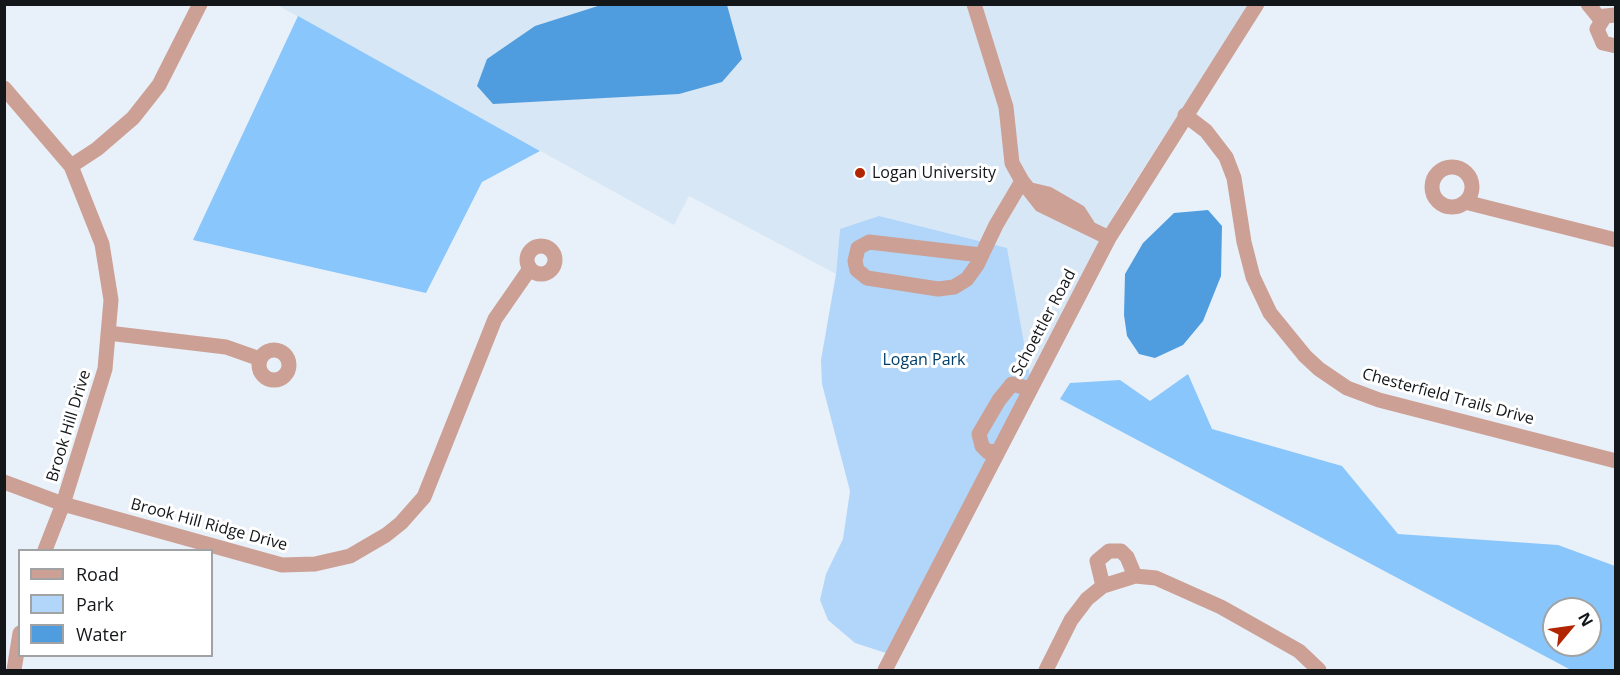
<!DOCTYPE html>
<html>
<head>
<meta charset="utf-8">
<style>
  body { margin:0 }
  #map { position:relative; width:1620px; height:675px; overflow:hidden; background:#e8f1fa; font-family:"Open Sans",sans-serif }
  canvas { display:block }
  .frame { position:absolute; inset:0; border:6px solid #14171a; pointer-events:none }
  .legend { position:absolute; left:18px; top:549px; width:195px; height:108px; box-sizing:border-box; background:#fff; border:2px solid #a1a2a3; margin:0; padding:8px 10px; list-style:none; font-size:18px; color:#14171a }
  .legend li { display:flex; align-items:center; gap:12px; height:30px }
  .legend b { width:30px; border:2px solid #a1a2a3 }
  .north { position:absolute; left:1542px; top:597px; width:60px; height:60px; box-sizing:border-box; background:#fff; border:2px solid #a1a2a3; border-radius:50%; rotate:61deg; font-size:16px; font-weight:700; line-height:24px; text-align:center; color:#14171a }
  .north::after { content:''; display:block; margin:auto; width:21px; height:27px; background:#b12501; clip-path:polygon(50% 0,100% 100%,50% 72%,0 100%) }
</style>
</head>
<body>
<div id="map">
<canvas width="1620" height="675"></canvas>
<div class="frame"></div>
<ul class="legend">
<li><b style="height:8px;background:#cca095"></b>Road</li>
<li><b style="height:16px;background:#b1d6f9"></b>Park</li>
<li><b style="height:16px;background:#4f9dde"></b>Water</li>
</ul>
<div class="north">N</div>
</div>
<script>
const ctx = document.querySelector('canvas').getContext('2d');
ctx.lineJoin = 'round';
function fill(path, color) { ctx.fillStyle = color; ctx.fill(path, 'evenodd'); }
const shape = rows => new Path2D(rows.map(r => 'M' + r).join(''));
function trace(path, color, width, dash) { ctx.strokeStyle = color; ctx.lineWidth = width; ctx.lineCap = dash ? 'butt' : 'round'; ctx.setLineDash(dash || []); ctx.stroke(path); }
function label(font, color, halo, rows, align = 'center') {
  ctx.font = font + ' "Open Sans",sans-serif'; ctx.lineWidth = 6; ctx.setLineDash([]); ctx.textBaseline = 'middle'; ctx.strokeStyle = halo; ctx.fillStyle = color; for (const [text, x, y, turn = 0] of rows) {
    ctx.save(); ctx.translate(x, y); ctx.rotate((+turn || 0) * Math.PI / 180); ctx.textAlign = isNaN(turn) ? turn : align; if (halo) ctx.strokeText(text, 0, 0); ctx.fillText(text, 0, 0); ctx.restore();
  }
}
fill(shape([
  [277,5,1249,5,1118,208,1030,377,840,229,836,274,689,196,674,225]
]), '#d8e7f5');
fill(shape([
  [879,216,1007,248,1030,377,886,653,855,643,828,620,820,600,826,574,843,539,850,491,822,384,821,360,836,274,840,229]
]), '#b1d6f9');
fill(shape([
  [298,16,540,151,482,182,426,293,193,240],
  [1188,374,1212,429,1342,466,1398,534,1558,545,1615,566,1615,670,1571,670,1060,399,1070,383,1120,380,1150,401],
  [1554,609,1590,609,1590,645,1554,645]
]), '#89c6fc');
fill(shape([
  [601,5,727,5,742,59,722,82,679,94,493,104,477,86,487,59,535,26],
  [1208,210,1222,226,1221,276,1203,321,1183,345,1155,358,1139,354,1127,336,1124,315,1125,274,1143,243,1174,213]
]), '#4f9dde');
trace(shape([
  [974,4,1006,107,1012,163,1022,181,1041,205,1109,238],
  [1588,4,1601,20],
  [1616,15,1605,16,1597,29,1603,43,1616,46],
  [4,88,71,166,102,244,111,300,105,369,63,504,45,550],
  [1185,115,1206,131,1226,157,1234,178,1244,242,1253,277,1270,313,1305,356,1319,369,1347,388,1379,400,1616,461],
  [71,166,97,149,133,118,159,85,200,4],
  '1432 187a20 20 0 1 1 40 0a20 20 0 1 1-40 0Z',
  [1031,190,1048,194,1079,212,1088,226],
  [1465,202,1616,240],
  '527 260a14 14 0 1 1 28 0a14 14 0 1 1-28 0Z',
  [981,255,869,242,858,248,855,261,857,270,867,278,938,289,954,287,967,279,977,265,996,225,1022,181],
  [108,333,226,347,260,359],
  '259 365a15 15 0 1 1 30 0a15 15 0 1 1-30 0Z',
  [997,451,988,452,982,446,979,434,999,400,1012,384,1030,389],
  [4,482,63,504,282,565,315,564,350,556,386,535,401,523,424,497,495,319,529,270],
  [1103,586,1097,561,1109,551,1121,551,1127,557,1135,576],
  [14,670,20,633],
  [885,670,1109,238,1257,4],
  [1046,670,1071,620,1087,599,1103,586,1135,576,1156,578,1221,607,1299,651,1319,670]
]), '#cca095', 15);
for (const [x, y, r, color] of [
  [860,173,6,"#b12501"]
]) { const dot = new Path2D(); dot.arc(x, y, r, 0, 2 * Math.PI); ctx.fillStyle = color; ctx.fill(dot); trace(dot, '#fff', 2); }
label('16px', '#14171a', '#fff', [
  ["Logan University",872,173]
], 'left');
label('16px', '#14171a', '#fff', [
  ["Schoettler Road",1044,323,-62],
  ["Chesterfield Trails Drive",1448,397,15],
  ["Brook Hill Drive",69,426,-73],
  ["Brook Hill Ridge Drive",209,525,15]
]);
label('16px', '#013f69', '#fff', [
  ["Logan Park",924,360]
]);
</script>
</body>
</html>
